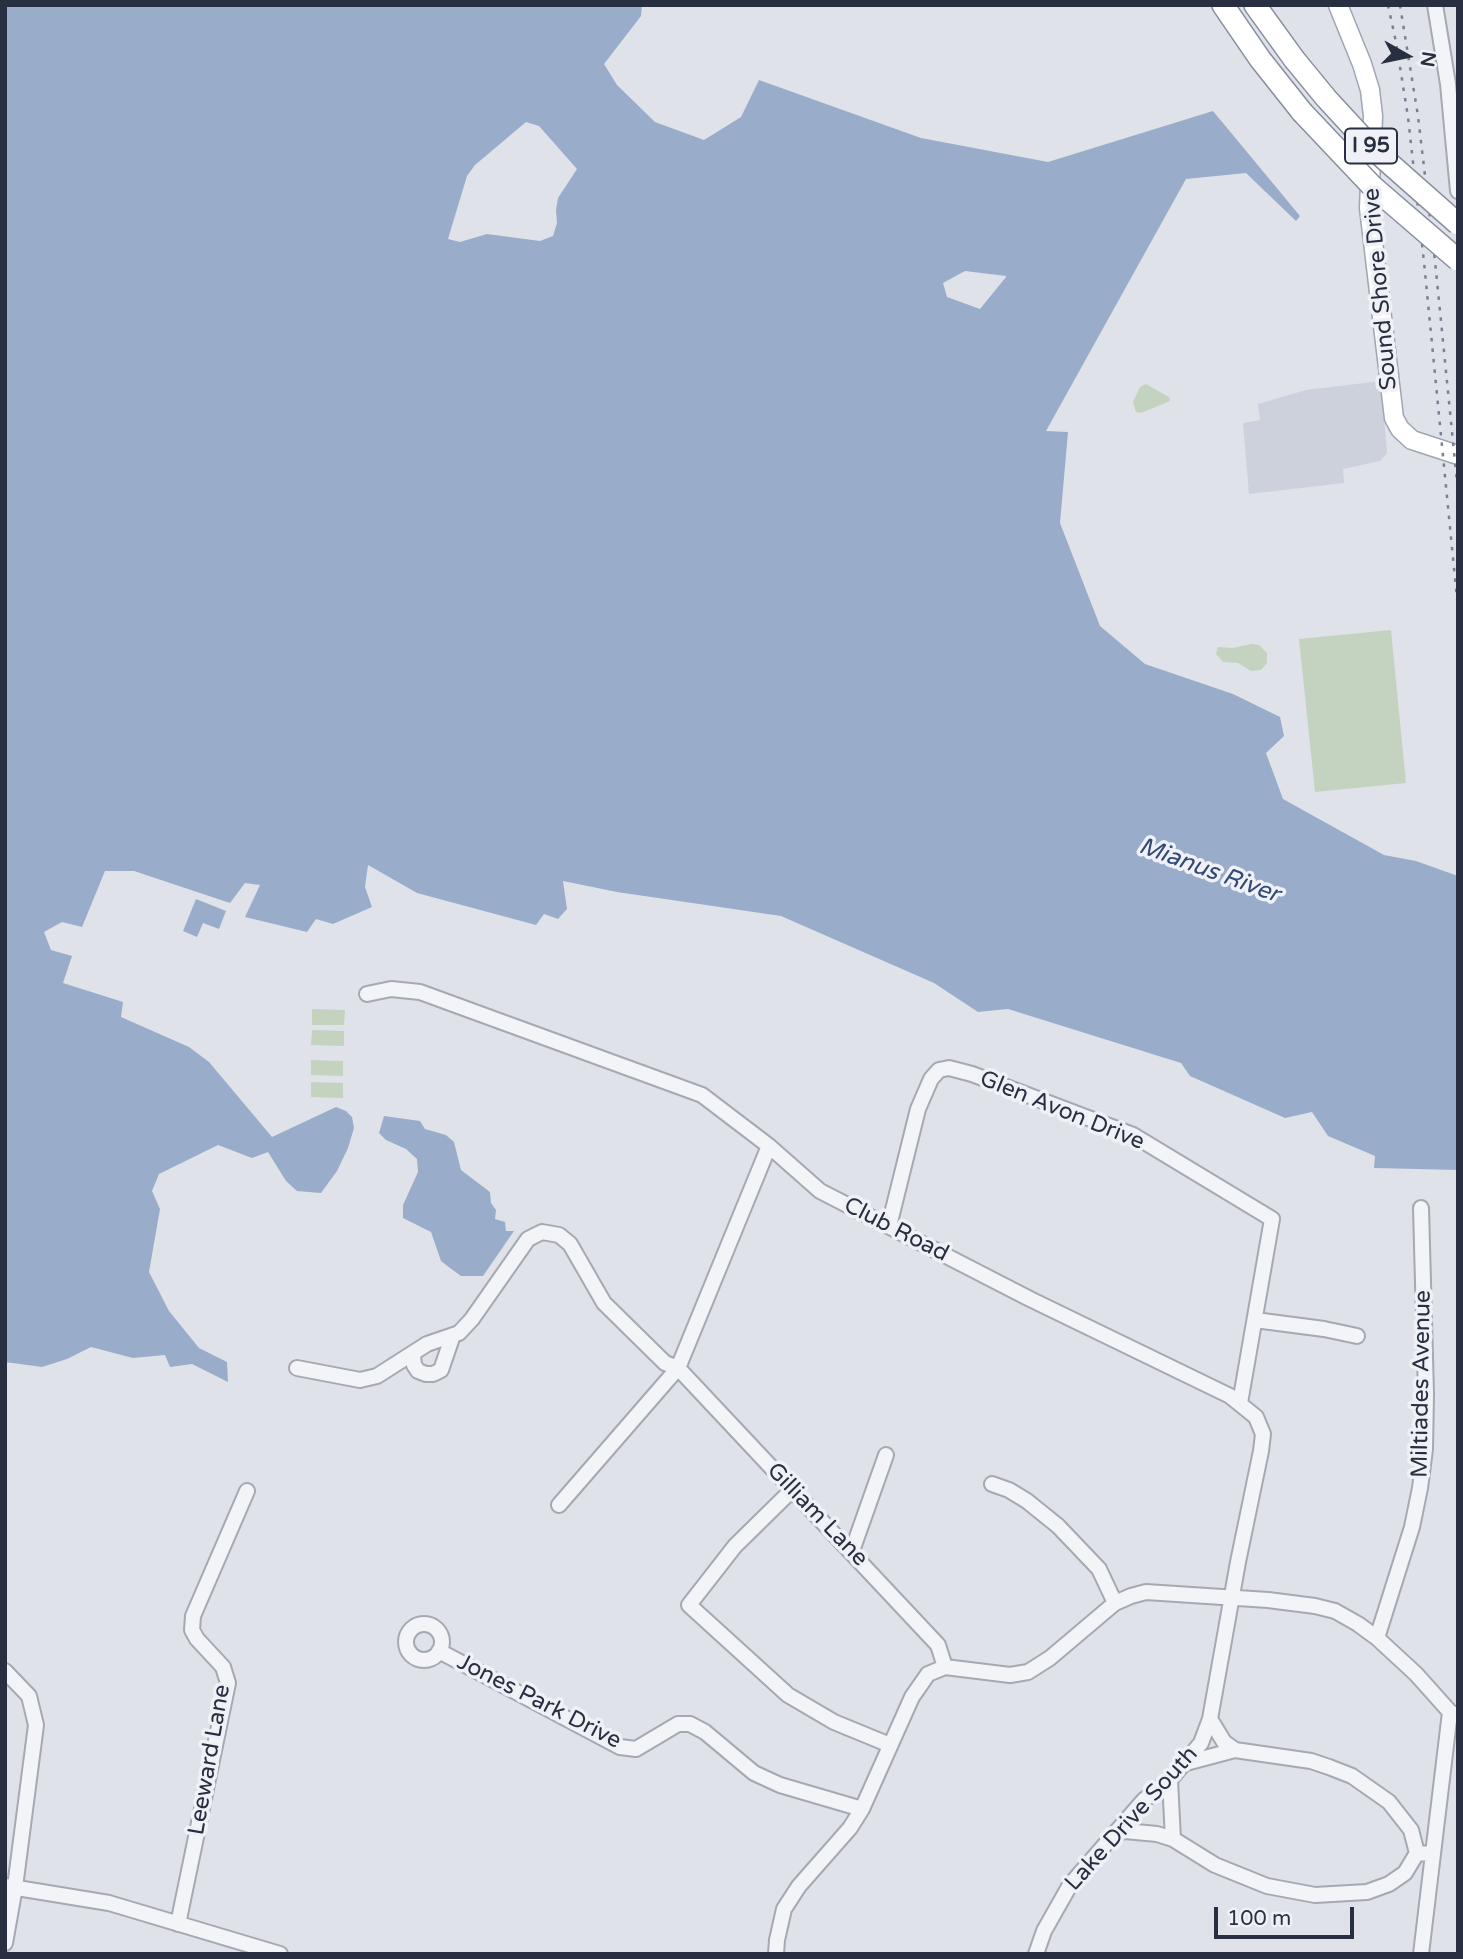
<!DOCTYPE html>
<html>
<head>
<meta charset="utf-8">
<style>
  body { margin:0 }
  #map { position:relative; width:1463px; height:1959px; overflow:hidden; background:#dfe2e9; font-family:"Varela Round",sans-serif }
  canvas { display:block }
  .frame { position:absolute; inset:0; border:7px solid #282f41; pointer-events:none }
  .north { position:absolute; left:1372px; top:21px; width:70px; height:70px; -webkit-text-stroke:5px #eff1f6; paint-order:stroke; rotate:99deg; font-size:19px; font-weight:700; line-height:28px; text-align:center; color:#282f41 }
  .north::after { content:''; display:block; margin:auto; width:24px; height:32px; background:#282f41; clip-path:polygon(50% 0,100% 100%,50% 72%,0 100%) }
  .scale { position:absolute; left:1214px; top:1907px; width:140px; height:32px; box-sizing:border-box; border:4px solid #282f41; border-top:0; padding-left:9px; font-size:21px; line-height:24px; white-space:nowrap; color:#282f41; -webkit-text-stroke:5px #eff1f6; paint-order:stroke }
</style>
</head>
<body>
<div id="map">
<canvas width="1463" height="1959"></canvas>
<div class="frame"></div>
<div class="north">N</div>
<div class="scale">100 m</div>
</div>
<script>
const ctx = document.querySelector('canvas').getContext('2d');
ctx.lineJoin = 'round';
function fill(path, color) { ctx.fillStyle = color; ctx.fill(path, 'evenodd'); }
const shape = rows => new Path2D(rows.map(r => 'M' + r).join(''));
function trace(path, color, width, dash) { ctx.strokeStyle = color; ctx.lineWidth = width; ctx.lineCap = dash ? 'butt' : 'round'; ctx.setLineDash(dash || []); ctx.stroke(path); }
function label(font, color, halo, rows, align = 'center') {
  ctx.font = font + ' "Varela Round",sans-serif'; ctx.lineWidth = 7; ctx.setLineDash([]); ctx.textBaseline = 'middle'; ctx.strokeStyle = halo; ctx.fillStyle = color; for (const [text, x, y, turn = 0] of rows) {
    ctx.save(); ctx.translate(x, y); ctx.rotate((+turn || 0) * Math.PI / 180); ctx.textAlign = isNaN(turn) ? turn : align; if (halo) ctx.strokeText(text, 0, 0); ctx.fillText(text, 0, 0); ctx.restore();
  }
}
fill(shape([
  [1381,381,1387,453,1380,461,1343,469,1344,483,1249,494,1243,423,1260,420,1258,404,1306,390]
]), '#cdd1db');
fill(shape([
  [1146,384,1169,397,1170,401,1141,413,1136,412,1133,402,1140,387],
  [1391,630,1406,783,1315,792,1299,639],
  [1251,644,1259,645,1267,653,1267,663,1261,670,1251,671,1238,663,1223,662,1216,654,1218,647,1233,648],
  [312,1009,345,1010,344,1025,312,1025],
  [312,1030,344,1031,344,1046,311,1045],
  [311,1060,343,1061,343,1076,311,1075],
  [311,1082,343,1083,343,1098,311,1097]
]), '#c3d3c0');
fill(shape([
  [5,5,642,5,641,16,604,64,617,85,655,122,704,140,741,117,759,80,921,138,1048,162,1213,111,1300,216,1296,221,1246,173,1186,179,1046,431,1068,432,1060,523,1100,626,1145,664,1233,694,1280,717,1284,736,1266,753,1283,799,1384,855,1416,861,1458,876,1458,1170,1374,1168,1375,1156,1328,1136,1312,1112,1285,1118,1190,1076,1181,1063,1008,1009,978,1012,934,983,781,916,617,892,563,881,567,909,558,919,544,914,536,925,417,893,368,865,365,887,372,907,333,924,316,919,307,932,245,917,260,885,245,883,230,903,134,871,105,871,82,927,62,922,44,932,51,950,72,956,63,983,123,1002,121,1017,189,1047,209,1062,272,1137,336,1107,346,1111,352,1117,354,1128,348,1148,337,1171,321,1193,297,1191,286,1181,268,1152,252,1158,218,1145,159,1174,152,1191,160,1209,149,1272,169,1311,199,1348,227,1362,228,1382,192,1364,170,1367,165,1355,133,1358,91,1347,67,1359,42,1367,5,1362],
  [526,122,539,126,577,169,558,198,556,210,557,223,553,236,540,241,487,234,460,242,448,239,467,176,475,165],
  [965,271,1006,276,1006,277,980,309,947,297,943,283],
  [196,899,226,911,219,929,203,923,197,937,183,931],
  [384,1116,420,1121,425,1129,446,1135,454,1142,461,1170,490,1192,491,1203,496,1210,495,1219,505,1222,506,1231,514,1231,483,1276,461,1276,450,1268,441,1261,431,1232,403,1218,403,1205,418,1172,417,1159,406,1149,386,1140,379,1133]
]), '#99adca');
const minor = shape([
  [1435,5,1448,84,1458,191],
  [367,994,391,989,420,992,702,1095,769,1146,820,1191,1030,1299,1230,1396,1256,1417,1263,1434,1261,1451,1238,1562,1210,1719,1201,1743,1170,1780,1144,1800,1070,1885,1044,1931,1036,1954],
  [769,1146,678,1368,938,1645,945,1667],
  [889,1226,918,1109,931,1079,939,1070,949,1068,972,1074,1133,1135,1272,1219,1240,1403],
  [1255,1320,1324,1329,1357,1336],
  [413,1355,414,1365,418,1371,426,1374,433,1374,441,1370,453,1335],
  [297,1368,360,1380,377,1376,427,1344,459,1333,472,1319,528,1239,542,1232,559,1235,570,1244,604,1303,665,1363,678,1368,559,1505],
  [992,1484,1009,1490,1027,1501,1058,1526,1099,1569,1115,1603],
  [792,1490,735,1546,689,1605,788,1695,834,1722,890,1745],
  [852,1551,886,1455],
  '406 1642a18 18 0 1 1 36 0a18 18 0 1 1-36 0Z',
  [1377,1638,1412,1527,1420,1488,1425,1449,1426,1394,1421,1208],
  [439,1651,620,1747,636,1749,678,1724,690,1724,705,1732,754,1773,780,1785,862,1809],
  [5,1671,29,1696,36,1725,15,1887,5,1943],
  [1210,1719,1224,1742,1235,1750],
  [1186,1763,1235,1750,1311,1761,1329,1767,1352,1776,1389,1802,1411,1830,1417,1853],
  [1170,1780,1173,1839],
  [1113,1835,1125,1831,1157,1834,1173,1839,1215,1865,1267,1886,1315,1895,1367,1892,1389,1884,1405,1873,1417,1853,1433,1854],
  [5,1886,109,1903,280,1954],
  [178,1924,228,1683,223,1667,197,1639,192,1630,193,1616,247,1491],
  [776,1954,777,1940,784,1909,799,1886,850,1828,862,1809,912,1697,928,1674,945,1667,1010,1675,1028,1672,1050,1658,1115,1603,1131,1596,1146,1592,1268,1600,1315,1606,1335,1611,1358,1624,1377,1638,1416,1674,1450,1712,1458,1716],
  [1421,1954,1450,1712]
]);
const major = shape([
  [1338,5,1362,64,1370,90,1373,116,1369,208,1394,418,1400,429,1412,440,1458,455]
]);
const highway = shape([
  [1223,5,1260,59,1302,112],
  [1255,5,1294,59]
]);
trace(minor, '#a4a9b3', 18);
trace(major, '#9ea5b5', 21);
trace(highway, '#868ea0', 24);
trace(minor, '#f2f4f7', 14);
trace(major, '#fff', 18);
trace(highway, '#fff', 21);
trace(shape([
  [1388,5,1396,42,1408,117,1424,262,1458,609],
  [1400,5,1418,116,1435,261,1458,492]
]), '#788093', 2.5, [3.5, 7]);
const highwayBridge = shape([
  [1294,59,1326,98,1372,148,1458,224],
  [1302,112,1372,186,1458,260]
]);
trace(highwayBridge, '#868ea0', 24, []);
trace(highwayBridge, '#fff', 21);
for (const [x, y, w] of [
  [1371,146,52]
]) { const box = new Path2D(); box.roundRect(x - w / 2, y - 17.5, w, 35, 5); ctx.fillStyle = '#eff1f6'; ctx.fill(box); trace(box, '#282f41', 2); }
label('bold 21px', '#282f41', null, [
  ["I 95",1371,146]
]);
label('23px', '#282f41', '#eff1f6', [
  ["Sound Shore Drive",1381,289,-95],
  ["Glen Avon Drive",1062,1111,22],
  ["Club Road",896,1230,27],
  ["Miltiades Avenue",1422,1384,-89],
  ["Gilliam Lane",817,1515,46],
  ["Jones Park Drive",539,1702,27],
  ["Leeward Lane",210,1760,-80],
  ["Lake Drive South",1132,1819,-48]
]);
label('italic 24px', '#314976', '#eff1f6', [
  ["Mianus River",1209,871,20]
]);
</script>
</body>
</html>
